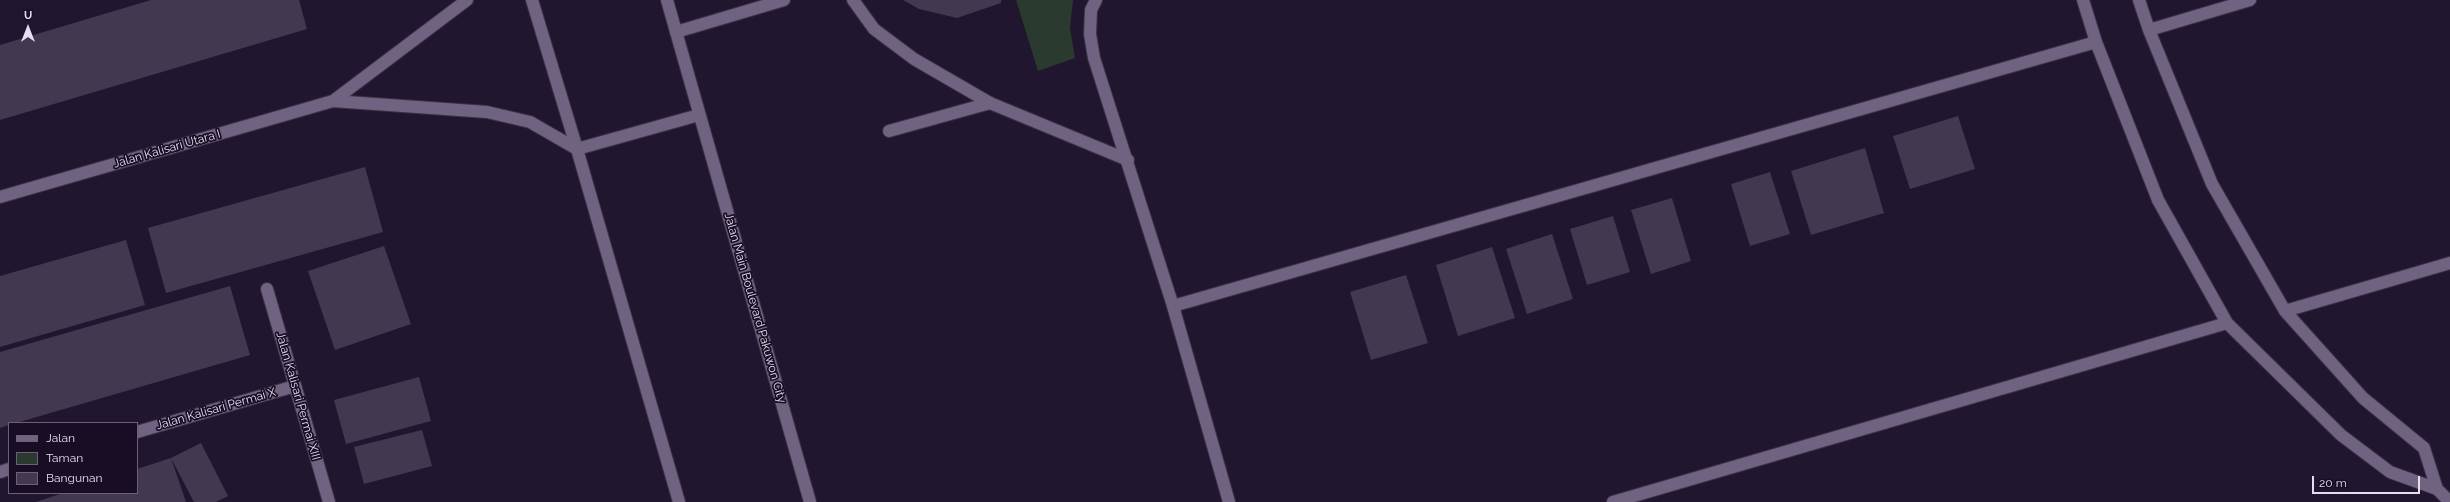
<!DOCTYPE html>
<html>
<head>
<meta charset="utf-8">
<style>
  body { margin:0 }
  #map { position:relative; width:2450px; height:502px; overflow:hidden; background:#21162f; font-family:Raleway,sans-serif }
  canvas { display:block }
  .legend { position:absolute; left:8px; top:422px; width:130px; height:72px; box-sizing:border-box; background:#180d25; border:1px solid #6a6176; margin:0; padding:5px 7px; list-style:none; font-size:12px; color:#e4deef }
  .legend li { display:flex; align-items:center; gap:8px; height:20px }
  .legend b { width:20px; border:1px solid #6a6176 }
  .north { position:absolute; left:8px; top:8px; width:40px; height:40px; -webkit-text-stroke:3px #180d25; paint-order:stroke; rotate:0deg; font-size:11px; font-weight:700; line-height:16px; text-align:center; color:#e4deef }
  .north::after { content:''; display:block; margin:auto; width:14px; height:18px; background:#e4deef; clip-path:polygon(50% 0,100% 100%,50% 72%,0 100%) }
  .scale { position:absolute; left:2312px; top:476px; width:108px; height:18px; box-sizing:border-box; border:2px solid #e4deef; border-top:0; padding-left:5px; font-size:12px; line-height:14px; white-space:nowrap; color:#e4deef; -webkit-text-stroke:3px #180d25; paint-order:stroke }
</style>
</head>
<body>
<div id="map">
<canvas width="2450" height="502"></canvas>
<ul class="legend">
<li><b style="height:5px;background:#706382"></b>Jalan</li>
<li><b style="height:11px;background:#2b3a2e"></b>Taman</li>
<li><b style="height:11px;background:#423850"></b>Bangunan</li>
</ul>
<div class="north">U</div>
<div class="scale">20 m</div>
</div>
<script>
const ctx = document.querySelector('canvas').getContext('2d');
ctx.lineJoin = 'round';
function fill(path, color) { ctx.fillStyle = color; ctx.fill(path, 'evenodd'); }
const shape = rows => new Path2D(rows.map(r => 'M' + r).join(''));
function trace(path, color, width, dash) { ctx.strokeStyle = color; ctx.lineWidth = width; ctx.lineCap = dash ? 'butt' : 'round'; ctx.setLineDash(dash || []); ctx.stroke(path); }
function label(font, color, halo, rows, align = 'center') {
  ctx.font = font + ' Raleway,sans-serif'; ctx.lineWidth = 3.5; ctx.setLineDash([]); ctx.textBaseline = 'middle'; ctx.strokeStyle = halo; ctx.fillStyle = color; for (const [text, x, y, turn = 0] of rows) {
    ctx.save(); ctx.translate(x, y); ctx.rotate((+turn || 0) * Math.PI / 180); ctx.textAlign = isNaN(turn) ? turn : align; if (halo) ctx.strokeText(text, 0, 0); ctx.fillText(text, 0, 0); ctx.restore();
  }
}
fill(shape([
  [1016,0,1073,0,1070,28,1075,58,1038,71]
]), '#2b3a2e');
fill(shape([
  [151,0,299,0,307,29,0,120,0,45],
  [903,0,1001,0,1001,3,957,18,919,9],
  [1958,116,1975,169,1910,189,1893,136],
  [1865,148,1884,213,1811,235,1791,171],
  [365,167,383,232,166,293,148,228],
  [1770,172,1790,234,1750,246,1731,184],
  [1672,198,1691,261,1651,274,1631,210],
  [1613,216,1630,272,1587,285,1570,229],
  [1552,234,1573,299,1527,314,1506,249],
  [126,240,145,305,0,347,0,276],
  [384,246,411,324,335,350,308,271],
  [1492,247,1515,318,1458,336,1436,265],
  [1406,275,1428,343,1371,360,1350,292],
  [230,286,250,355,16,423,9,423,9,425,0,428,0,352],
  [419,377,431,421,346,444,334,400],
  [422,430,432,466,364,484,354,447],
  [201,443,228,496,216,502,194,502,171,458,186,502,36,502,63,493,137,493,137,469,171,458]
]), '#423850');
const lane = shape([
  [889,131,990,103]
]);
const street = shape([
  [467,0,333,101,487,112,530,122,577,149,699,115],
  [853,0,874,29,914,59,990,103,1128,160],
  [1096,0,1091,10,1090,34,1094,58,1173,306,1229,502],
  [2083,0,2096,42,2158,200,2227,323,2341,435,2390,472,2437,489],
  [2139,0,2149,30,2212,184,2285,311,2363,398,2424,448,2437,489,2450,502],
  [2149,30,2250,0],
  [676,32,784,0],
  [0,197,333,101],
  [267,289,329,502],
  [1173,306,2096,42],
  [2285,311,2450,263],
  [137,432,295,386],
  [0,472,9,469],
  [1613,502,2227,323]
]);
const secondary = shape([
  [532,0,577,149,679,502],
  [667,0,810,502]
]);
trace(lane, '#3b3247', 14);
trace(street, '#3b3247', 14);
trace(secondary, '#3b3247', 14);
trace(lane, '#706382', 12);
trace(street, '#706382', 12);
trace(secondary, '#706382', 12);
label('12px', '#e4deef', '#180d25', [
  ["Jalan Kalisari Utara I",167,149,-16],
  ["Jalan Main Boulevard Pakuwon City",755,308,74],
  ["Jalan Kalisari Permai XIII",298,396,74],
  ["Jalan Kalisari Permai X",216,409,-16]
]);
</script>
</body>
</html>
